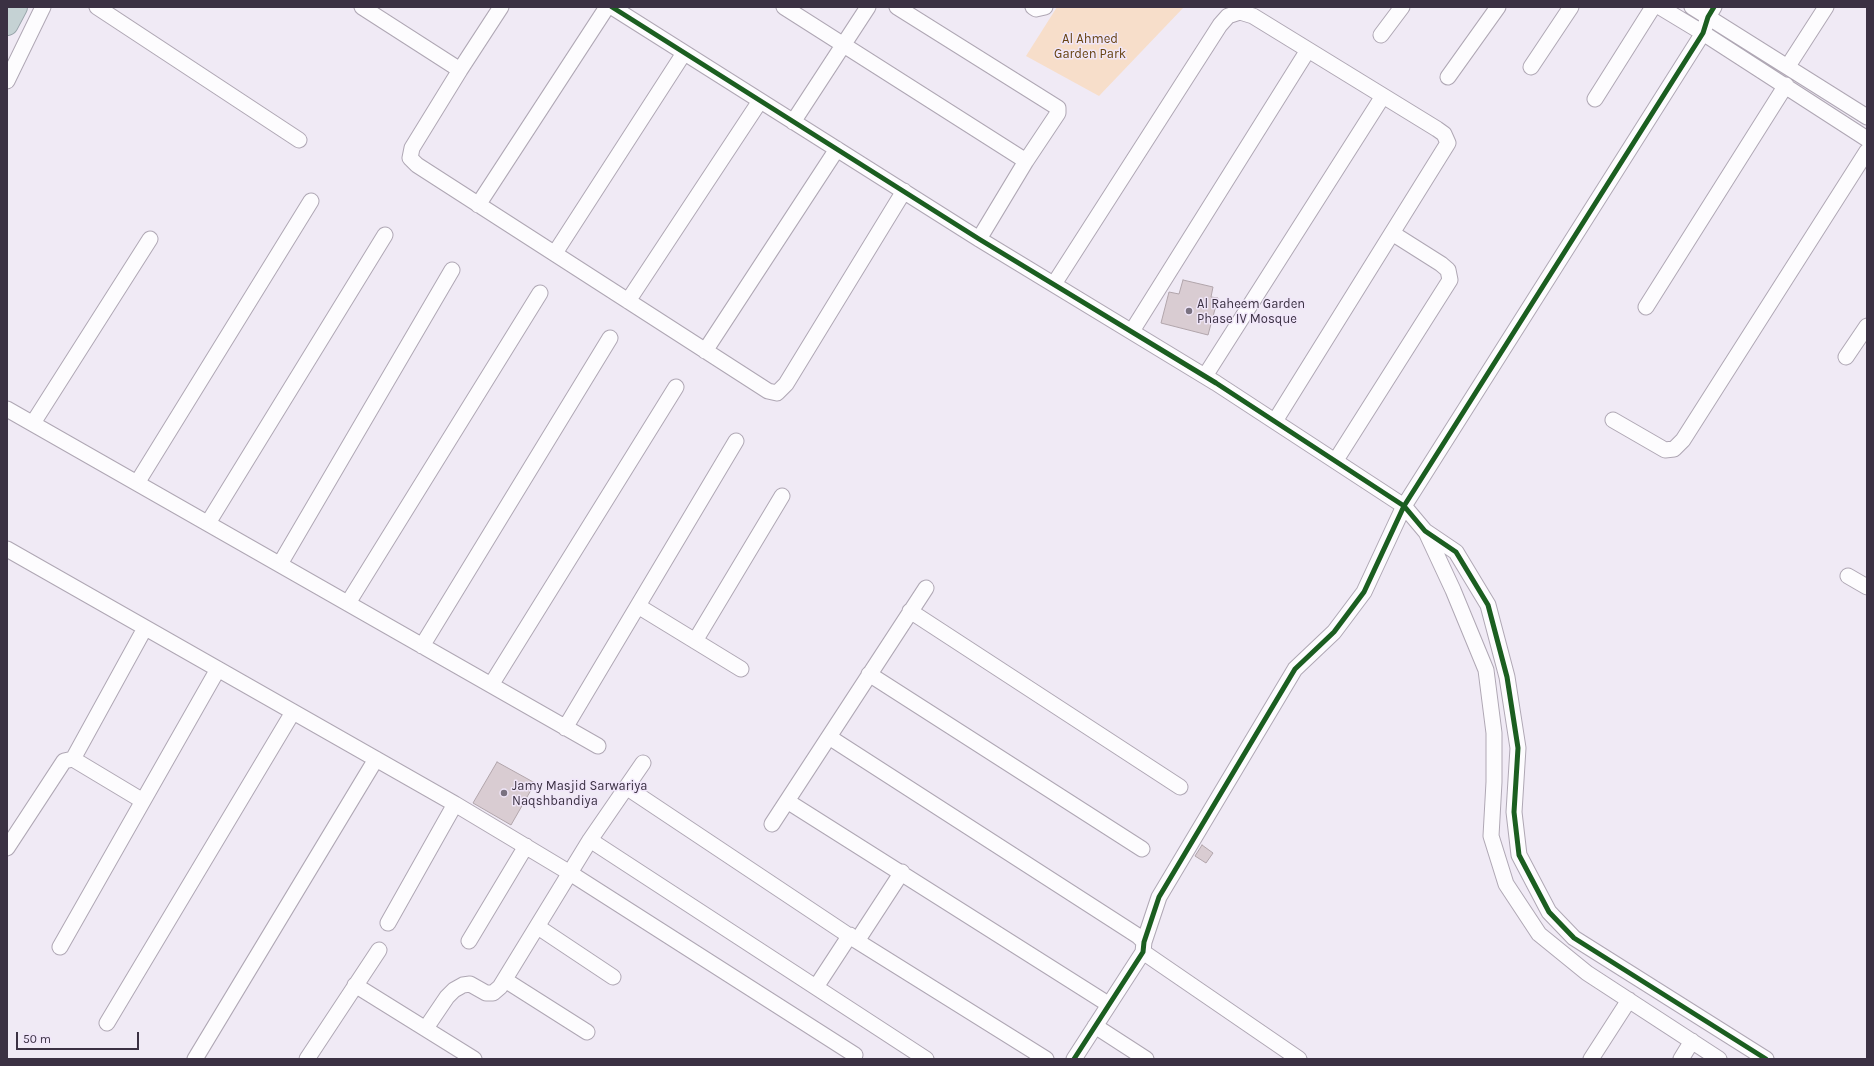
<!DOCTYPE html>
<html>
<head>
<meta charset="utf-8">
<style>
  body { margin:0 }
  #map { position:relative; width:1874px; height:1066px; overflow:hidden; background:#f0eaf5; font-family:Karla,sans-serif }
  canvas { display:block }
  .frame { position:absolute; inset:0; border:8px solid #3b3143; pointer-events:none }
  .scale { position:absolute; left:16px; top:1032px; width:123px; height:18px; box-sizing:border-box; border:2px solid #3b3143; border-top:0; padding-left:5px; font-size:12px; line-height:14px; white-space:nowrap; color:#3b3143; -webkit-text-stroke:3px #f0e6f9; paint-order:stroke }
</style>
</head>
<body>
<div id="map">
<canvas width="1874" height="1066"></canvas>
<div class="frame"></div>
<div class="scale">50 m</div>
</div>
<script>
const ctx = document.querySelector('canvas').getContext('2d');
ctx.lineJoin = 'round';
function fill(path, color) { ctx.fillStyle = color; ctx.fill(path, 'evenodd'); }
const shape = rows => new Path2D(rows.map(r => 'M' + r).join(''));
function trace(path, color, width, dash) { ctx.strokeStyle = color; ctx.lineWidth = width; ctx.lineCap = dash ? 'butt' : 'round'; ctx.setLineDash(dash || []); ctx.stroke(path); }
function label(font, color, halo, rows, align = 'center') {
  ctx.font = font + ' Karla,sans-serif'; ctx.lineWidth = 3; ctx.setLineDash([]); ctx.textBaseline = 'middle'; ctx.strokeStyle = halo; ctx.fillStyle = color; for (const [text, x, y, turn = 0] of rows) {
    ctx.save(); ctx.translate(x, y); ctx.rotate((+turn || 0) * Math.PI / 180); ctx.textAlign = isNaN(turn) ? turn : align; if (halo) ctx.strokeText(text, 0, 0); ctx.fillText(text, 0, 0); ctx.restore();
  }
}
fill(shape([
  [1057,7,1184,7,1099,96,1026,56]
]), '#f7deca');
const building = shape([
  [1183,280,1213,287,1211,297,1218,298,1208,335,1161,323,1169,292,1179,294,1183,280],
  [497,762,535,783,511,825,473,803,497,762],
  [1202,845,1213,853,1206,863,1195,856,1202,845]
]);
fill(building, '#d9ccd2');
trace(building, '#b1a5ab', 1);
const street = shape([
  [97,7,299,140],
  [362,7,460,70,501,7],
  [612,7,979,239,1216,383,1404,506,1425,531,1456,552,1488,605,1507,677,1518,748,1514,812,1519,855,1549,912,1574,938,1766,1059],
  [784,7,1026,161,979,239],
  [897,7,1058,108,1058,113,1026,161],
  [1033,7,1036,9,1045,7],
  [1660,7,1703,33,1867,139],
  [1692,7,1867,117],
  [1381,35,1402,7],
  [1788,66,1826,7],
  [1531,67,1571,7],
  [460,70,412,148,410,158,417,165,768,391,777,393,786,384,904,191],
  [1448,77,1498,7],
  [7,81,43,7],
  [1595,99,1653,7],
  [793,122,868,7],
  [478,205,607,7],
  [555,253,684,53],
  [1054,284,1220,25,1228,16,1240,12,1253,16,1437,129,1444,134,1448,143,1275,421],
  [628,301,760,101],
  [1646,307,1786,85],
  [1132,331,1308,50],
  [705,351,837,149],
  [1846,357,1867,326],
  [1205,376,1383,96],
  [7,409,598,746],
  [1613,420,1665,450,1674,449,1683,440,1867,151],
  [33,423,150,239],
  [1336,460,1450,280,1448,270,1441,264,1392,233],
  [137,483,311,201],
  [208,523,385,235],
  [1426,532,1453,590,1486,670,1494,733,1494,782,1491,836,1506,884,1539,934,1587,973,1719,1059],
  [7,549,455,804,570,873,855,1055],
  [280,564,452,270],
  [1848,576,1867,587],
  [348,603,540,293],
  [638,606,741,669],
  [910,611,1180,787],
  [695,641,782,496],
  [422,646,610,338],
  [869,674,1142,849],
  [491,685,676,387],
  [565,728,736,441],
  [829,737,1138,936,1144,942],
  [73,759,143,801],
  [626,787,857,941,1046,1059],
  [787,801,1108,1004],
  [772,824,926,588],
  [590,840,926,1059],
  [7,848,64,761,73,759,145,628],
  [388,923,455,804],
  [538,927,613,977],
  [469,941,526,846],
  [857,941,902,872],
  [60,947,218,669],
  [1143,952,1299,1059],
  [505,980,587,1032],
  [355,985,474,1059],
  [816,987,850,935],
  [107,1023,293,712],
  [1095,1026,1146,1059],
  [426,1028,447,997,454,990,463,985,470,984,486,993,493,993,500,987,590,840,643,763],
  [195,1059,376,759],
  [307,1059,379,950],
  [1074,1059,1143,952,1144,942,1159,897,1295,669,1334,632,1364,592,1404,506,1703,33,1708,17,1714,7],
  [1591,1059,1629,1000],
  [1681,1059,1692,1041]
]);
const highway = shape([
  [7,24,16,7]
]);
trace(street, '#afa7b4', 17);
trace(highway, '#97a3a9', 24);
trace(street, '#fdfcfe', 15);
trace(highway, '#c5d2d4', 22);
trace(shape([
  [612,7,979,239,1216,383,1404,506,1425,531,1456,552,1488,605,1507,677,1518,748,1514,812,1519,855,1549,912,1574,938,1766,1059],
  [1074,1059,1143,952,1144,942,1159,897,1295,669,1334,632,1364,592,1404,506,1703,33,1708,17,1714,7]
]), '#1b5e20', 5);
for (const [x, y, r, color] of [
  [1189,311,4,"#7a7281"],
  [504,793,4,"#7a7281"]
]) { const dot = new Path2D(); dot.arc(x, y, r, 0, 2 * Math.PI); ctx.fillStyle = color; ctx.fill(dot); trace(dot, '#f0e6f9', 1.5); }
label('13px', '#674312', '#f0e6f9', [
  ["Al Ahmed",1090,39],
  ["Garden Park",1090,54]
]);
label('13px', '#3b3143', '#f0e6f9', [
  ["Al Raheem Garden",1197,304],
  ["Phase IV Mosque",1197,319],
  ["Jamy Masjid Sarwariya",512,786],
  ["Naqshbandiya",512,801]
], 'left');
</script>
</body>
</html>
